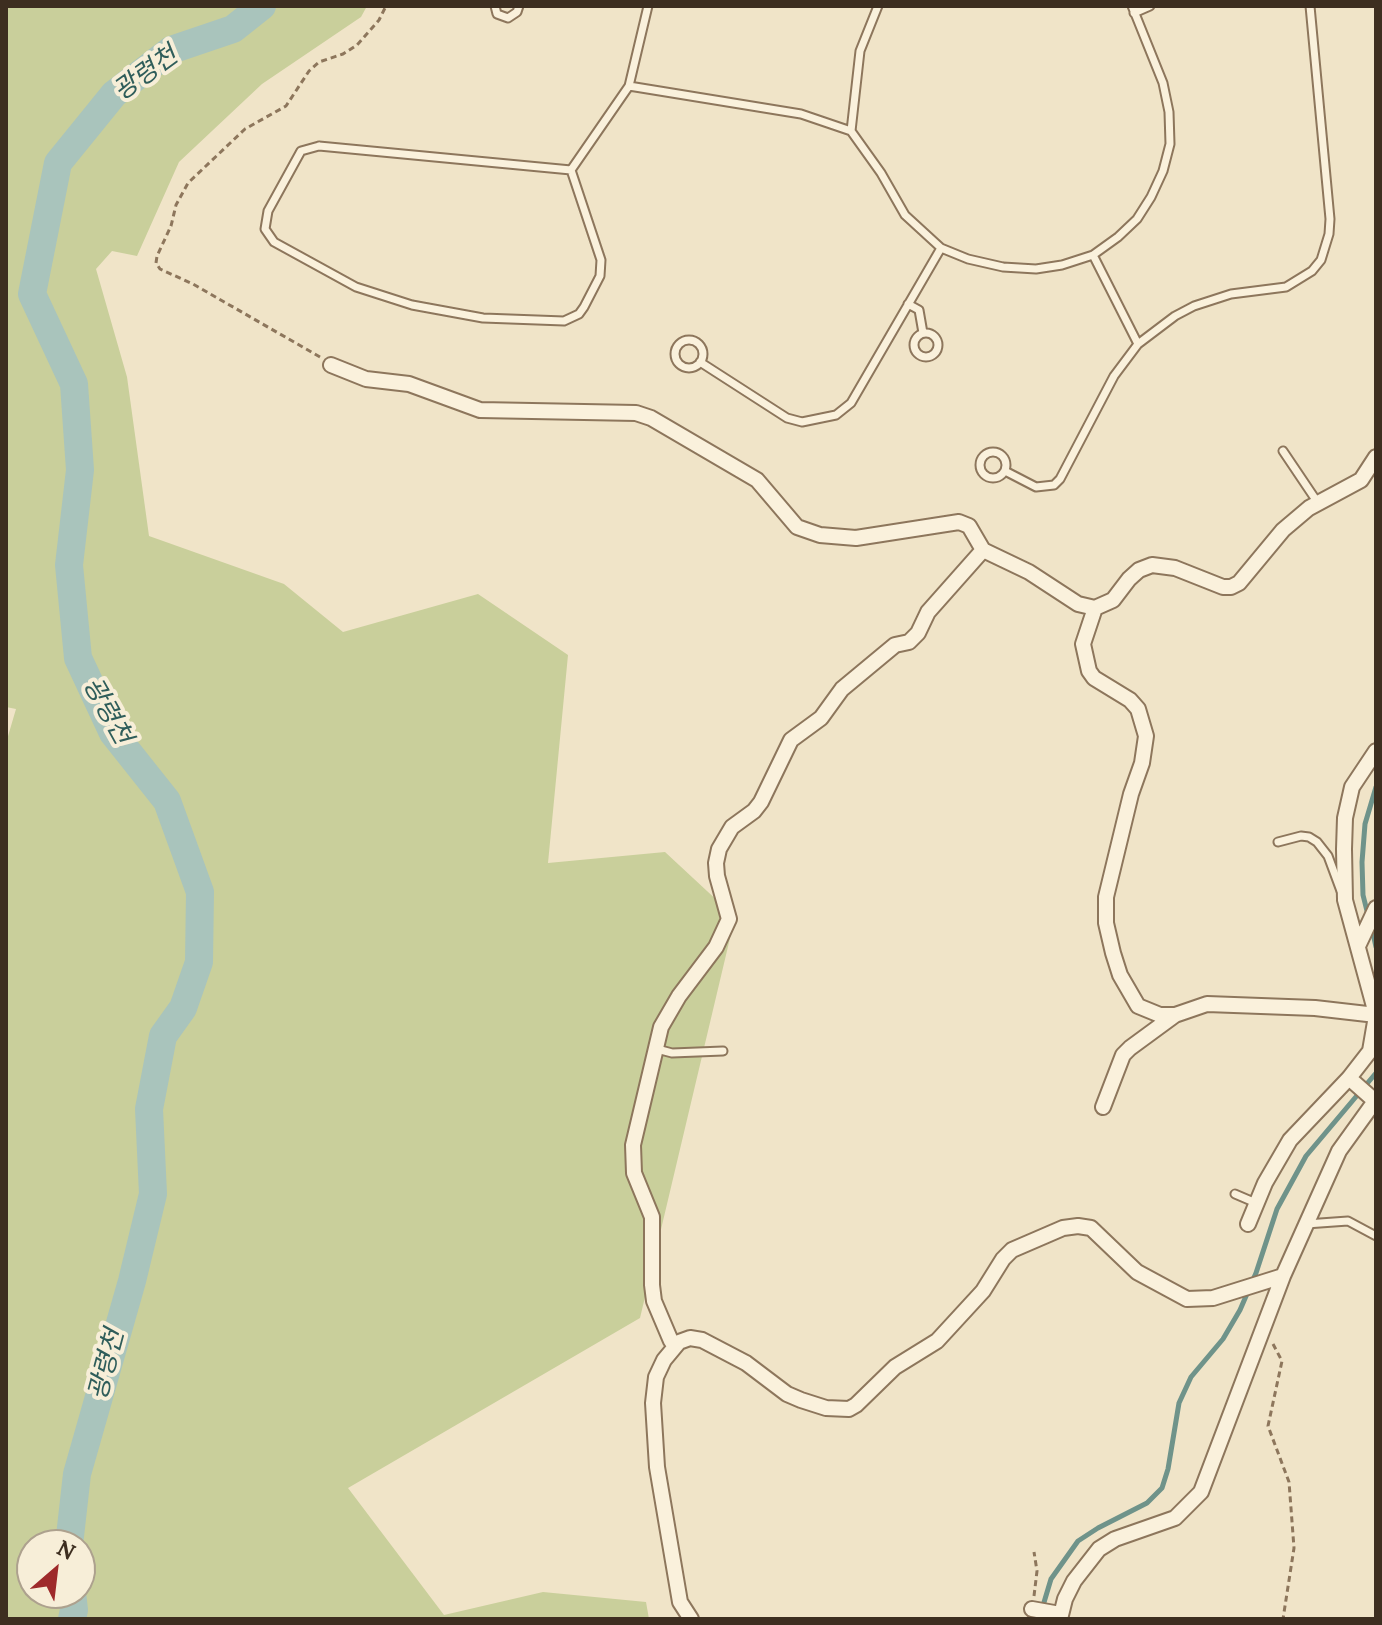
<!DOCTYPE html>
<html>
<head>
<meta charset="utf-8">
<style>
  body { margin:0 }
  #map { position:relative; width:1382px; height:1625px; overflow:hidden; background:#f0e4c8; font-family:Lora,serif }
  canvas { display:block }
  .frame { position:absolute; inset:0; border:8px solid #3d2e20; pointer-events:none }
  .north { position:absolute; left:16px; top:1529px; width:80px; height:80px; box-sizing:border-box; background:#f7eed8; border:2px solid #ada18e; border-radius:50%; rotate:28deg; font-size:22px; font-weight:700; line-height:32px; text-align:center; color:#3d2e20 }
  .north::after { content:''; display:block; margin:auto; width:28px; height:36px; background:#9e2a2b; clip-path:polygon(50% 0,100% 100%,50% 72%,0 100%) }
</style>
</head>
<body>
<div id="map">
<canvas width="1382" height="1625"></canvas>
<div class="frame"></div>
<div class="north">N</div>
</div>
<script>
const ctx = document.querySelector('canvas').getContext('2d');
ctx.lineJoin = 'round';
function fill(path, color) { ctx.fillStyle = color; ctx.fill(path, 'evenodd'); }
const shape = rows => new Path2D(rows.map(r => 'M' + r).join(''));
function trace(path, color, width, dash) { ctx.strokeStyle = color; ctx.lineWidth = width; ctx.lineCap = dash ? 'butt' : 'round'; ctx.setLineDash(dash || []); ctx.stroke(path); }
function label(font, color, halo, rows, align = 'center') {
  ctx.font = font + ' Lora,"Noto Sans KR",serif'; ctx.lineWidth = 8; ctx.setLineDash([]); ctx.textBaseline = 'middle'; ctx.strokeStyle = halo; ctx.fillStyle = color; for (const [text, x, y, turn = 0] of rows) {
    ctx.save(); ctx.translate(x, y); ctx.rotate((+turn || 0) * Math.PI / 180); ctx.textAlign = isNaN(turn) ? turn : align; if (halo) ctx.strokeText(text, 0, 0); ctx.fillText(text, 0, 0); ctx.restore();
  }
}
fill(shape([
  [6,6,367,6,361,17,262,84,179,162,137,256,112,251,96,269,127,377,149,536,284,584,343,632,478,594,568,655,548,863,665,852,735,917,640,1318,348,1488,444,1615,543,1592,646,1602,649,1619,6,1619,6,743,16,709,6,707],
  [32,1545,80,1545,80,1593,32,1593]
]), '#c9cf9b');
trace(shape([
  [1368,915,1363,895,1362,862,1365,824,1376,787],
  [1372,929,1376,947],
  [1039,1619,1051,1579,1078,1541,1098,1528,1147,1503,1162,1488,1168,1469,1179,1403,1191,1377,1223,1339,1240,1310,1256,1273,1277,1209,1306,1156,1376,1073]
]), '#6f938a', 5);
trace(shape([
  [69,1545,77,1474,132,1281,153,1194,149,1109,163,1036,183,1008,199,962,200,892,167,801,113,733,78,658,69,565,80,470,74,384,32,294,58,163,114,94,171,50,233,29,262,6],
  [72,1619,74,1610,72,1593]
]), '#a9c4bc', 28);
const service = shape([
  [495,6,497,14,508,18,517,12,519,6],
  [1134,13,1150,6],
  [629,86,801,114,851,131,881,173,905,215,941,248,968,259,1003,267,1036,269,1062,265,1093,255,1118,237,1137,219,1151,197,1163,171,1170,144,1169,112,1163,83,1132,6],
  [851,131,860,51,878,6],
  [319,146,571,170,601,260,600,276,584,307,579,314,564,321,483,318,412,305,356,287,274,242,265,229,268,211,301,151,319,146],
  [571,170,629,86,648,6],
  [1093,255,1138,344],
  [908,304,919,310,923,333],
  '914 345a12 12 0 1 1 24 0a12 12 0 1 1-24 0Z',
  '675 354a14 14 0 1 1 28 0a14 14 0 1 1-28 0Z',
  [700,362,787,418,802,422,836,415,851,403,941,248],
  [1283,451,1318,503],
  '980 465a13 13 0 1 1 26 0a13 13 0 1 1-26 0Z',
  [1005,471,1036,487,1054,485,1060,479,1114,376,1138,344,1175,316,1194,306,1231,294,1286,287,1312,271,1321,260,1329,234,1330,219,1310,6],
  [1278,842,1301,836,1309,837,1317,842,1328,856,1341,891],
  [657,1049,672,1053,723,1051],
  [1235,1194,1256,1203],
  [1306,1224,1348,1221,1376,1236]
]);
const minor = shape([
  [331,365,366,379,409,384,480,410,636,413,651,418,757,480,797,527,820,535,856,538,959,522,969,526,983,550,1029,572,1078,604,1095,608,1113,600,1129,579,1139,570,1152,565,1175,568,1223,587,1231,587,1239,583,1283,530,1309,508,1361,480,1376,457],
  [1095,608,1083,644,1089,671,1094,678,1130,700,1138,709,1146,736,1142,763,1131,794,1106,897,1106,923,1113,953,1120,975,1138,1006,1160,1015,1175,1015,1207,1004,1315,1008,1376,1015],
  [1376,751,1352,787,1345,818,1344,849,1345,900,1376,1014],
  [1359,944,1376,908],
  [1103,1107,1123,1055,1130,1048,1175,1015],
  [1248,1224,1265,1183,1290,1140,1349,1078,1370,1051,1376,1016],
  [671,1341,654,1301,652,1285,652,1217,634,1173,633,1145,661,1027,679,996,716,947,729,919,717,876,716,863,719,849,732,827,754,811,761,802,791,740,821,718,842,689,895,645,909,642,918,633,928,612,983,550],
  [1032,1609,1060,1614],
  [691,1619,680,1602,657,1467,653,1403,656,1377,664,1360,679,1342,690,1338,702,1340,746,1363,787,1394,801,1400,826,1408,849,1409,856,1405,895,1367,937,1341,983,1291,1003,1259,1012,1250,1063,1228,1078,1226,1091,1228,1137,1272,1187,1299,1213,1298,1283,1276],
  [1060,1619,1065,1599,1074,1581,1099,1549,1115,1539,1175,1518,1201,1492,1283,1276,1339,1151,1375,1101,1349,1078]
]);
trace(service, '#8d765c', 11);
trace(minor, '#8d765c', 18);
trace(shape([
  [320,357,193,284,160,269,156,263,157,256,171,226,176,205,188,183,245,129,286,106,309,71,319,62,343,54,357,45,379,20,386,6],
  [1273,1344,1282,1361,1268,1426,1289,1482,1294,1548,1283,1619],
  [1034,1596,1037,1571,1034,1552]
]), '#8d765c', 3, [6, 4]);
trace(service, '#faf1dc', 7);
trace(minor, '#faf1dc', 14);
label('italic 26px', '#2f5d5a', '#f7eed8', [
  ["광령천",146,74,-36],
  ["광령천",107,711,61],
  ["광령천",107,1365,-75]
]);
</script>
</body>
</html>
